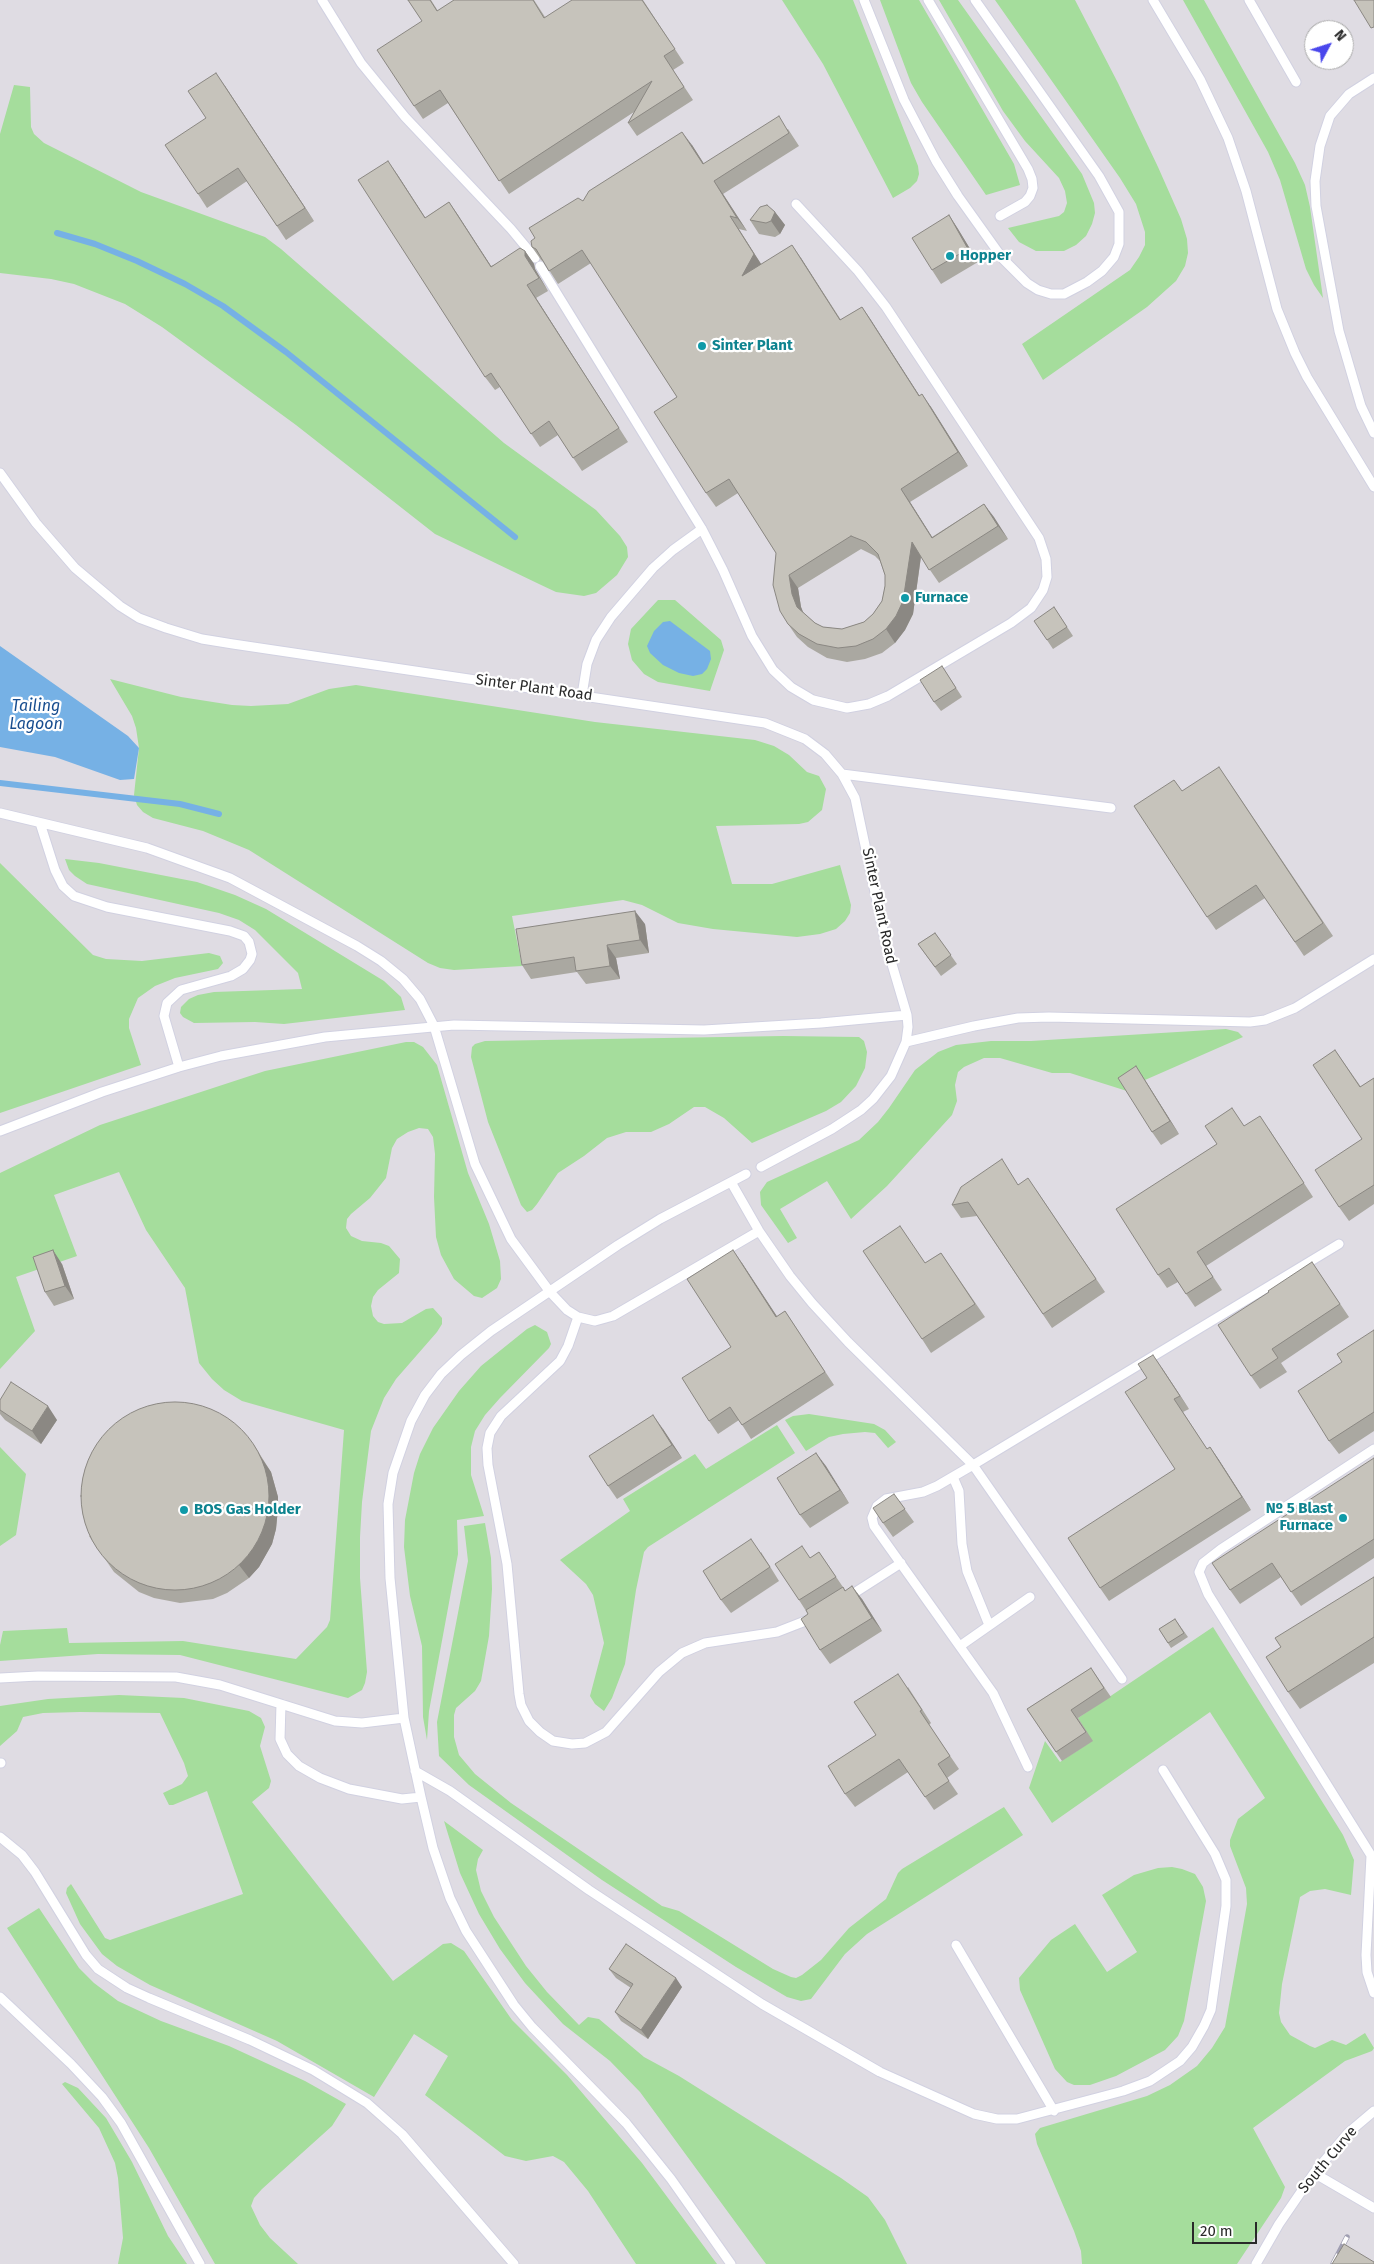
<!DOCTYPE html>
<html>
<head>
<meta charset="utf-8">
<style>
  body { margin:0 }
  #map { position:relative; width:1374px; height:2264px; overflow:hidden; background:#eae7dc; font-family:"Fira Sans",sans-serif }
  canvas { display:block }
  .north { position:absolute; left:1304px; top:20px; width:50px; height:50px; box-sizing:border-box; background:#fff; border:1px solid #a9a9a9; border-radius:50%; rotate:50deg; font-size:14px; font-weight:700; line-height:20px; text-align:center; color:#292929 }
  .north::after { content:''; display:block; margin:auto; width:18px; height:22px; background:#4a47ec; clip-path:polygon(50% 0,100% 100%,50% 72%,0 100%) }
  .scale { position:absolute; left:1192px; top:2222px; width:65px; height:22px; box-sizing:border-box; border:2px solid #292929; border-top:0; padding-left:6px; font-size:15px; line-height:18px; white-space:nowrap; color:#292929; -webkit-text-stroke:4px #fff; paint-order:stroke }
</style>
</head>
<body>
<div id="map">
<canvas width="1374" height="2264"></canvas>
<div class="north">N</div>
<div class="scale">20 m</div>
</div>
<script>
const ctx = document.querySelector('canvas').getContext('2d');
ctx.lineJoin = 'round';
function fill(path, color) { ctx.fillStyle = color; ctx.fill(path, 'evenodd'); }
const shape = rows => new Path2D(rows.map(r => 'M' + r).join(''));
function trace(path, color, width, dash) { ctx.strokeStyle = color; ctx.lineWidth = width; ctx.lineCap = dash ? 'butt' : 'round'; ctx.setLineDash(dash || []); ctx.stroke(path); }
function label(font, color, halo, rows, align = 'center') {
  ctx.font = font + ' "Fira Sans",sans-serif'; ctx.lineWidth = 4.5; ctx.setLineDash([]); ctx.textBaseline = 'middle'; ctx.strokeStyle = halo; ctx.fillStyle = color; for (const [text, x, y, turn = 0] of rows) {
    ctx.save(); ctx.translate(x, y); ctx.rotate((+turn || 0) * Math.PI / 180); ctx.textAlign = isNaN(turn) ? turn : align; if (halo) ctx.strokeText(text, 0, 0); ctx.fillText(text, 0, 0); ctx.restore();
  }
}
fill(shape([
  [0,0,1374,0,1374,2264,0,2264],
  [1314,30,1344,30,1344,60,1314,60]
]), '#dfdce3');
fill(shape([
  [782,0,853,0,918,166,919,174,917,181,910,188,893,198,823,64],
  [880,0,919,0,1014,164,1020,185,986,195,922,102,911,83],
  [939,0,958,0,1082,174,1094,203,1095,213,1092,224,1086,236,1076,245,1064,251,1036,251,1019,242,1008,228,1059,216,1064,212,1067,203,1065,191,1059,178,1025,141,1003,111],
  [995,0,1075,0,1118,83,1158,167,1181,219,1187,239,1188,253,1185,266,1176,281,1147,307,1043,380,1022,344,1130,270,1139,257,1145,245,1145,232,1136,204,1120,178],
  [1183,0,1204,0,1295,163,1305,185,1310,207,1323,298,1314,285,1306,269,1280,180,1268,152],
  [14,85,30,87,31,127,34,134,44,143,141,192,265,237,281,249,504,443,596,510,620,536,627,547,628,557,617,575,596,593,584,596,556,592,539,584,435,534,296,425,162,327,125,304,74,284,51,279,0,273,0,134],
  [658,600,675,600,721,640,724,650,710,691,658,682,644,674,632,660,628,644,631,629],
  [110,679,181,697,232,705,251,706,288,704,329,689,356,685,595,722,755,740,774,746,789,755,807,772,819,776,826,789,822,810,808,822,799,824,716,826,732,884,772,884,840,865,851,905,850,913,845,921,836,929,820,934,797,937,713,929,678,923,642,905,623,900,512,916,522,966,454,970,440,968,428,963,249,850,203,831,153,818,143,812,137,805,134,795,139,748,136,728,132,716],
  [65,859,99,863,197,882,235,895,266,909,384,981,401,997,405,1010,284,1024,255,1022,194,1023,183,1017,180,1013,181,1007,189,999,198,995,214,992,302,989,298,973,255,930,239,920,219,913,87,884,75,876,69,870],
  [0,863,93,955,106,959,142,961,209,953,220,956,223,963,218,969,175,978,155,986,138,998,129,1019,129,1028,141,1065,0,1113],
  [1226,1029,1238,1032,1243,1037,1145,1080,1127,1091,1070,1073,1052,1073,1000,1058,984,1058,964,1067,958,1072,955,1085,957,1101,952,1115,887,1186,851,1219,827,1181,780,1209,797,1238,788,1243,761,1205,760,1192,767,1182,859,1140,878,1122,889,1108,915,1070,938,1052,956,1045,991,1041,1031,1041],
  [783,1036,859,1037,864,1041,867,1052,865,1068,856,1086,841,1102,826,1111,752,1143,724,1118,705,1107,694,1107,669,1124,651,1132,626,1132,607,1138,584,1156,558,1173,537,1204,532,1210,527,1212,521,1205,488,1122,471,1057,472,1047,475,1044,485,1041],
  [406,1042,414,1042,423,1047,437,1065,468,1173,489,1224,500,1261,501,1279,497,1288,482,1298,474,1296,454,1279,441,1255,436,1237,434,1197,435,1154,433,1137,428,1129,419,1128,408,1132,397,1139,392,1148,386,1178,370,1198,351,1214,347,1219,346,1228,351,1236,362,1241,381,1243,389,1246,400,1259,399,1273,378,1290,373,1297,371,1306,373,1316,378,1322,384,1324,402,1323,426,1309,433,1308,442,1318,442,1324,437,1332,396,1379,384,1398,371,1431,362,1502,360,1537,360,1578,367,1672,365,1683,362,1690,348,1698,180,1655,98,1654,0,1661,0,1645,3,1631,67,1628,69,1643,183,1641,296,1659,327,1627,330,1620,344,1430,242,1401,224,1390,212,1379,199,1363,185,1288,146,1230,119,1172,54,1195,77,1256,16,1277,35,1331,0,1369,0,1173,100,1125,265,1071],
  [535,1325,547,1332,551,1344,549,1348,500,1398,485,1415,475,1431,471,1447,471,1475,484,1516,457,1520,458,1554,429,1711,427,1740,423,1717,422,1646,410,1596,404,1547,405,1520,414,1473,420,1454,433,1428,459,1391,481,1366,527,1329],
  [809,1414,874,1424,885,1430,896,1442,888,1448,875,1433,865,1432,843,1434,829,1437,806,1451,785,1420,793,1416],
  [777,1425,795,1453,648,1547,644,1552,636,1590,625,1664,612,1698,604,1711,595,1704,590,1696,604,1643,593,1595,586,1584,560,1560,630,1511,623,1499,695,1454,706,1469],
  [0,1447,26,1474,16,1535,0,1546],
  [485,1523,491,1558,492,1589,489,1636,481,1681,475,1691,456,1708,454,1715,454,1737,459,1755,475,1774,511,1803,662,1906,679,1911,773,1969,791,1977,796,1978,802,1975,821,1960,849,1928,886,1899,898,1873,902,1869,1004,1807,1023,1835,867,1934,845,1954,811,1999,801,2001,787,1997,736,1967,602,1880,469,1785,439,1756,437,1722,468,1561,464,1526],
  [1213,1627,1343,1835,1354,1860,1351,1895,1325,1889,1310,1891,1300,1897,1282,1984,1279,2013,1281,2022,1290,2035,1310,2046,1315,2048,1332,2040,1346,2045,1365,2033,1374,2048,1372,2051,1345,2061,1253,2128,1285,2187,1281,2198,1237,2264,1082,2264,1081,2251,1074,2231,1037,2144,1035,2134,1040,2128,1147,2096,1170,2085,1197,2066,1212,2048,1225,2027,1247,1904,1246,1888,1230,1846,1230,1840,1238,1819,1265,1798,1210,1712,1052,1823,1029,1788,1045,1741,1060,1762,1092,1741,1078,1718],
  [119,1695,184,1698,249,1711,261,1718,265,1727,260,1746,271,1781,269,1788,252,1802,393,1981,443,1944,451,1943,464,1951,512,2020,567,2075,642,2163,717,2264,636,2264,588,2191,564,2162,553,2156,526,2161,505,2156,425,2095,448,2056,414,2034,374,2097,277,2041,150,1985,117,1966,102,1954,80,1924,66,1893,67,1888,71,1884,105,1938,110,1940,243,1894,207,1791,173,1805,169,1805,163,1793,182,1784,188,1776,184,1763,160,1713,80,1712,43,1713,23,1717,17,1731,0,1746,0,1706,48,1699],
  [444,1821,483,1850,478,1859,476,1870,481,1891,494,1917,526,1966,547,1992,579,2025,588,2017,599,2019,644,2057,679,2076,841,2178,868,2197,885,2220,907,2264,766,2264,640,2092,610,2061,563,2024,525,1983,500,1949,479,1914,460,1873],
  [1172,1867,1182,1869,1195,1874,1203,1887,1206,1901,1184,2021,1178,2036,1165,2050,1116,2076,1090,2085,1074,2085,1067,2082,1055,2069,1020,1990,1019,1978,1051,1940,1075,1924,1107,1972,1137,1952,1102,1895,1134,1875,1158,1868],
  [39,1908,79,1968,94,1983,118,2001,161,2021,229,2046,305,2081,346,2104,332,2126,262,2189,254,2198,251,2206,260,2225,270,2238,298,2264,215,2264,149,2148,7,1928],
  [65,2082,78,2088,106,2118,132,2162,168,2236,187,2264,118,2264,123,2238,118,2178,115,2163,99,2128,62,2084]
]), '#a5dd9c');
fill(shape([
  [670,621,710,651,711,659,707,669,702,674,693,676,679,673,663,665,650,653,647,646,654,631,663,622],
  [0,646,128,736,139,748,134,779,120,780,55,757,0,747]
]), '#76b1e5');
trace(shape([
  [57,233,95,244,137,261,185,284,223,306,286,352,515,537],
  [0,783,180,804,219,814]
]), '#76b1e5', 6);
const lane = shape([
  [322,0,361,63,405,117,511,229,535,258],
  [864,0,904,100,936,161,958,196,1003,259,1027,283,1038,290,1051,294,1064,294,1087,282,1102,271,1114,257,1119,244,1119,212,1099,176,975,0],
  [928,0,1028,169,1032,179,1033,188,1030,196,1025,202,1000,216],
  [1153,0,1200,79,1228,138,1246,191,1277,309,1295,353,1307,377,1374,487],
  [1249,0,1296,82],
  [1374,78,1349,94,1330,116,1320,146,1315,181,1316,206,1339,331,1361,406,1374,433],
  [540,266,702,529,723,570,752,636,773,670,791,687,813,700,847,708,869,704,888,696,1011,623,1031,608,1043,590,1047,577,1046,559,1039,538,886,307,858,271,796,204],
  [0,473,36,523,75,568,120,606,139,618,166,628,202,639,233,644,765,723,805,739,825,754,842,774,855,798,886,944,907,1015,908,1027,906,1042,891,1076,873,1099,861,1110,832,1129,761,1167],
  [582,695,587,664,596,640,611,617,653,568,673,550,702,529],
  [842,774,1111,808],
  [0,813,147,848,230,878,357,946,381,961,403,979,420,999,434,1026,475,1164,511,1239,550,1292,567,1310,578,1317,595,1321,613,1316,759,1231],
  [40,823,55,870,63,886,74,896,107,907,230,931,244,936,249,942,252,954,250,960,243,969,231,976,181,990,167,1003,164,1016,179,1067],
  [906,1042,974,1026,1018,1018,1049,1017,1250,1022,1265,1020,1295,1008,1374,959],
  [0,1131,102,1092,179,1067,221,1056,325,1037,454,1025,704,1030,821,1023,907,1015],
  [731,1182,759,1231,790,1276,812,1303,848,1342,973,1465,1339,1244],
  [578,1317,568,1346,560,1361,501,1416,490,1433,487,1448,488,1465,507,1564,519,1694,521,1705,529,1721,540,1732,553,1741,572,1744,585,1743,606,1732,659,1672,682,1653,705,1643,777,1632,813,1618],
  [1374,1449,1221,1549,1203,1563,1199,1572,1208,1594,1374,1860],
  [953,1477,959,1491,962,1544,967,1571,989,1625],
  [848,1597,901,1563],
  [960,1646,1030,1597],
  [0,1678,38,1676,176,1677,220,1685,335,1721,362,1723,404,1718],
  [281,1704,280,1739,287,1754,299,1766,320,1778,349,1789,402,1799,421,1797],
  [0,1763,1,1763],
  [1028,1767,993,1693,874,1526,872,1518,877,1506,886,1499,923,1492,937,1486,973,1465,1122,1679],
  [415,1771,450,1791,589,1890,762,2004,880,2072,974,2114,997,2119,1017,2119,1123,2091,1150,2081,1180,2061,1192,2047,1204,2026,1211,2010,1226,1906,1226,1880,1215,1854,1163,1770],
  [0,1837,22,1855,35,1872,86,1955,98,1969,127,1988,149,1998,250,2040,313,2070,367,2103,402,2134,514,2264],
  [1371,1856,1366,1955,1367,1972,1374,1993],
  [956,1945,1054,2111],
  [0,1997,71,2064,102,2097,121,2123,200,2264],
  [1314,2173,1374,2208],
  [731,2264,671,2179,626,2123,532,2027,514,2005,466,1931,450,1898,433,1848,421,1797,404,1718,390,1578,388,1504,393,1473,411,1421,425,1395,441,1374,461,1355,491,1331,618,1245,660,1219,746,1174],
  [1256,2264,1279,2224,1314,2173,1348,2133,1374,2111]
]);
trace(lane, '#d1d1e1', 11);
trace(lane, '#fff', 9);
const rail = shape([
  [1333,2264,1347,2237]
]);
trace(rail, '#a09fb2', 5.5);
trace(rail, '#fff', 4, [11]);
fill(shape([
  [408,0,431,0,438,11,454,0,534,0,545,17,643,0,684,63,673,70,693,100,637,136,628,123,634,112,509,194,448,103,423,119,414,106,422,21],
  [225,86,314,221,286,240,247,181,207,208,198,194,206,118],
  [788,129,799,146,723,194,747,231,739,229,761,264,801,258,841,320,862,307,919,395,931,407,968,466,910,502,932,537,984,504,1008,539,939,583,921,557,913,614,905,630,895,643,882,653,865,659,847,662,827,658,808,647,797,637,788,624,776,553,738,493,716,507,706,493,677,397,591,263,558,284,544,262,541,260,532,247,535,238,583,201,692,145,704,164],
  [861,549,875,556,880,561,885,575,885,586,882,601,873,614,864,622,842,629,823,627,815,623,803,613,801,607,798,588],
  [397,174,425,218,449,202,491,266,525,251,534,264,535,269,548,291,536,298,628,442,582,471,558,435,540,447,500,387,495,390,485,377],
  [775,212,785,225,780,234,775,237,759,234,750,220],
  [949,215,958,229,978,262,941,284,932,270],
  [1054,607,1073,636,1053,649,1047,640],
  [942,666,962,697,941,711,934,702],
  [1228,780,1333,936,1304,956,1265,898,1216,930,1207,917,1182,791],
  [645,924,649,953,616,958,620,979,586,984,577,972,531,979,522,965],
  [935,933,957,964,941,976,918,944],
  [1335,1050,1361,1087,1374,1078,1374,1204,1349,1221,1339,1207,1362,1139],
  [1145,1080,1179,1134,1161,1145,1152,1132],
  [1244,1126,1269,1129,1313,1197,1206,1266,1222,1290,1195,1307,1178,1282,1167,1288,1158,1275],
  [1019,1184,1037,1191,1105,1292,1052,1328,977,1216,961,1218,952,1205],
  [941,1253,985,1317,931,1353,922,1339,925,1263],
  [1312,1262,1349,1317,1281,1363,1287,1372,1260,1389,1251,1376,1269,1292],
  [742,1263,777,1317,785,1311,834,1385,751,1439,739,1420,718,1434,709,1421,731,1347],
  [62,1264,74,1299,54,1306,45,1292],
  [1374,1330,1374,1431,1339,1454,1329,1441,1342,1362],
  [1162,1368,1189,1409,1183,1412,1207,1449,1210,1447,1219,1460,1251,1510,1109,1601,1100,1588,1175,1469],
  [0,1400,57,1420,41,1444,5,1420,0,1414],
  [663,1429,682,1458,617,1499,608,1486],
  [254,1445,271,1472,278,1497,278,1508,276,1529,272,1544,259,1567,249,1578,227,1593,213,1599,180,1603,154,1598,139,1592,114,1572,89,1536],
  [816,1453,849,1503,810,1528,800,1515],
  [1374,1458,1374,1558,1301,1606,1281,1577,1240,1604,1230,1590],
  [894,1494,914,1522,893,1537,883,1523],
  [761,1552,779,1581,731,1613,721,1600],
  [819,1552,845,1590,862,1599,882,1631,830,1664,820,1650,808,1614,799,1600,810,1558],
  [1374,1577,1374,1663,1300,1709,1288,1692,1281,1647],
  [1175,1619,1188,1637,1171,1648,1159,1629],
  [1091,1668,1111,1697,1078,1718,1093,1741,1062,1761,1027,1709],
  [908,1687,931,1723,929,1725,959,1769,947,1778,958,1794,934,1810,908,1772,855,1807,845,1794,876,1735],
  [609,1969,682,1987,648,2039,621,2021,615,2012,631,1988,616,1978]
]), '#aaa8a1');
fill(shape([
  [216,73,225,86,314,221,305,208],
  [682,132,692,145,713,178,703,164],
  [388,161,397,174,434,231,425,218],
  [714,181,723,194,747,231,737,218],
  [449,202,458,215,500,280,491,267],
  [775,212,785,225,780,234,771,221],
  [949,215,958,229,978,262,968,249],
  [730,216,763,267,742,276],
  [792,245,801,258,849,334,840,320],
  [525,251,534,264,535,269,548,291,525,256],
  [527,285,536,298,628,442,619,428],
  [862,307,871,320,928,409,919,396],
  [922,394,931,407,968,466,958,452],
  [901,489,910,502,941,551,932,538],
  [984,504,994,517,1008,539,998,526],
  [912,542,921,556,913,614,905,630,895,643,886,629],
  [789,575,798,588,801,607,807,621,797,607,792,594],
  [635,911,645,924,649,953,640,940],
  [607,945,616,958,620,979,610,966],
  [1136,1066,1145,1080,1179,1134,1170,1121],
  [53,1250,62,1264,74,1299,65,1286],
  [733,1250,742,1263,786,1330,776,1317],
  [1153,1355,1162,1368,1189,1409,1180,1396],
  [48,1406,57,1420,41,1444,32,1431],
  [653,1415,663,1429,682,1458,672,1445],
  [244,1432,271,1472,278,1497,278,1508,276,1529,272,1544,259,1567,249,1578,239,1565],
  [1210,1447,1219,1460,1251,1510,1242,1497],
  [816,1453,826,1466,849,1503,840,1490],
  [852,1586,862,1599,882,1631,872,1618],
  [676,1978,682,1987,648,2039,641,2030]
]), '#8b8883');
const building = shape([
  [408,0,430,0,437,11,454,0,533,0,544,18,572,0,642,0,675,49,664,56,684,87,628,123,652,81,499,181,440,90,414,106,377,50,422,21,408,0],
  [1354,0,1374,0,1374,27,1371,28,1354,0],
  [216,73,305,208,277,226,238,168,198,194,165,145,206,118,188,91,216,73],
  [779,116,789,133,714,181,737,218,730,216,754,254,742,276,792,245,840,320,862,307,919,396,922,394,958,452,901,489,932,538,984,504,998,526,929,570,912,542,903,601,896,616,886,629,873,639,856,646,838,648,817,644,799,634,788,624,780,611,773,585,776,553,729,479,706,493,654,412,677,397,582,250,549,271,536,249,532,247,531,241,535,238,529,228,578,198,583,201,589,191,682,132,703,164,779,116],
  [851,536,866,542,878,554,885,575,885,586,882,601,873,614,864,622,842,629,823,627,815,623,797,607,792,594,789,575,851,536],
  [388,161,425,218,449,202,491,267,520,248,525,251,525,256,539,278,527,285,619,428,573,458,549,421,531,434,491,373,485,377,358,180,388,161],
  [767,205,775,212,771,221,766,223,750,220,760,207,767,205],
  [949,215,968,249,932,270,912,238,949,215],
  [1054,607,1067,627,1047,640,1034,621,1054,607],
  [942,666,956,688,934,702,920,680,942,666],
  [1219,767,1323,923,1295,942,1256,885,1207,917,1134,806,1174,780,1182,791,1219,767],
  [635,911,640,940,607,945,610,966,576,971,574,957,522,965,516,929,635,911],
  [935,933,951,955,935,967,918,944,935,933],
  [1335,1050,1360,1087,1374,1078,1374,1185,1339,1207,1315,1170,1362,1139,1313,1065,1335,1050],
  [1136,1066,1170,1121,1152,1132,1118,1078,1136,1066],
  [1232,1108,1244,1126,1260,1116,1304,1183,1197,1252,1213,1277,1186,1294,1169,1268,1158,1275,1116,1209,1217,1144,1205,1126,1232,1108],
  [1002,1159,1018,1185,1028,1178,1096,1279,1043,1314,968,1202,952,1205,961,1187,1002,1159],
  [900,1226,925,1263,941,1253,975,1304,922,1339,863,1251,900,1226],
  [53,1250,65,1286,45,1292,33,1257,53,1250],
  [733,1250,776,1317,785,1311,825,1372,742,1425,730,1407,709,1421,682,1378,731,1347,687,1279,733,1250],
  [1312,1262,1340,1304,1272,1349,1278,1358,1251,1376,1218,1325,1269,1292,1268,1291,1312,1262],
  [1374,1330,1374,1412,1329,1441,1298,1391,1342,1362,1337,1354,1374,1330],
  [1153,1355,1180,1396,1174,1399,1207,1449,1210,1447,1242,1497,1100,1588,1068,1538,1175,1469,1125,1392,1147,1378,1138,1364,1153,1355],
  [11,1382,48,1406,32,1431,0,1410,0,1400,11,1382],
  '81 1496a94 94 0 1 1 188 0a94 94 0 1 1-188 0Z',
  [653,1415,672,1445,608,1486,589,1456,653,1415],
  [816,1453,840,1490,800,1515,777,1478,816,1453],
  [1374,1458,1374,1539,1291,1592,1272,1563,1230,1590,1212,1563,1374,1458],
  [894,1494,905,1509,883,1523,873,1508,894,1494],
  [751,1539,770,1567,721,1600,703,1571,751,1539],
  [802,1546,810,1558,819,1552,836,1577,799,1600,775,1564,802,1546],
  [1374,1577,1374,1637,1288,1692,1266,1657,1281,1647,1275,1638,1374,1577],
  [852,1586,872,1618,820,1650,801,1619,808,1614,806,1610,843,1587,845,1591,852,1586],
  [1175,1619,1184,1633,1168,1643,1159,1629,1175,1619],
  [1091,1668,1104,1688,1071,1710,1086,1732,1056,1752,1027,1709,1091,1668],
  [898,1674,922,1710,920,1711,950,1756,938,1764,949,1781,925,1797,899,1759,845,1794,828,1766,876,1735,854,1702,898,1674],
  [626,1944,676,1978,641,2030,615,2012,633,1984,609,1969,626,1944],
  [1344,2244,1374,2262,1374,2264,1332,2264,1344,2244]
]);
fill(building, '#c6c3bb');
trace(building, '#8b8883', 1);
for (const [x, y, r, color] of [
  [950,256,5,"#0f9aa8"],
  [702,346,5,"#0f9aa8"],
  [905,598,5,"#0f9aa8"],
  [184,1510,5,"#0f9aa8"],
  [1343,1518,5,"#0f9aa8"]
]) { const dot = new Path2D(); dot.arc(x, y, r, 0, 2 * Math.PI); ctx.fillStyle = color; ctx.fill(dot); trace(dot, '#fff', 2); }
label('bold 15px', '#0d838f', '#fff', [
  ["Hopper",960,256],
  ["Sinter Plant",712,346],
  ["Furnace",915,598],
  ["Nº 5 Blast",1333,1509,"right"],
  ["Furnace",1333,1526,"right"],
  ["BOS Gas Holder",194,1510]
], 'left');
label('15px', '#292929', '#fff', [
  ["Sinter Plant Road",534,688,8],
  ["Sinter Plant Road",879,906,78],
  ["South Curve",1328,2160,-50]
]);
label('italic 16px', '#174d8f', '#fff', [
  ["Tailing",36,707],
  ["Lagoon",36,725]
]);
</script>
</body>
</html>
